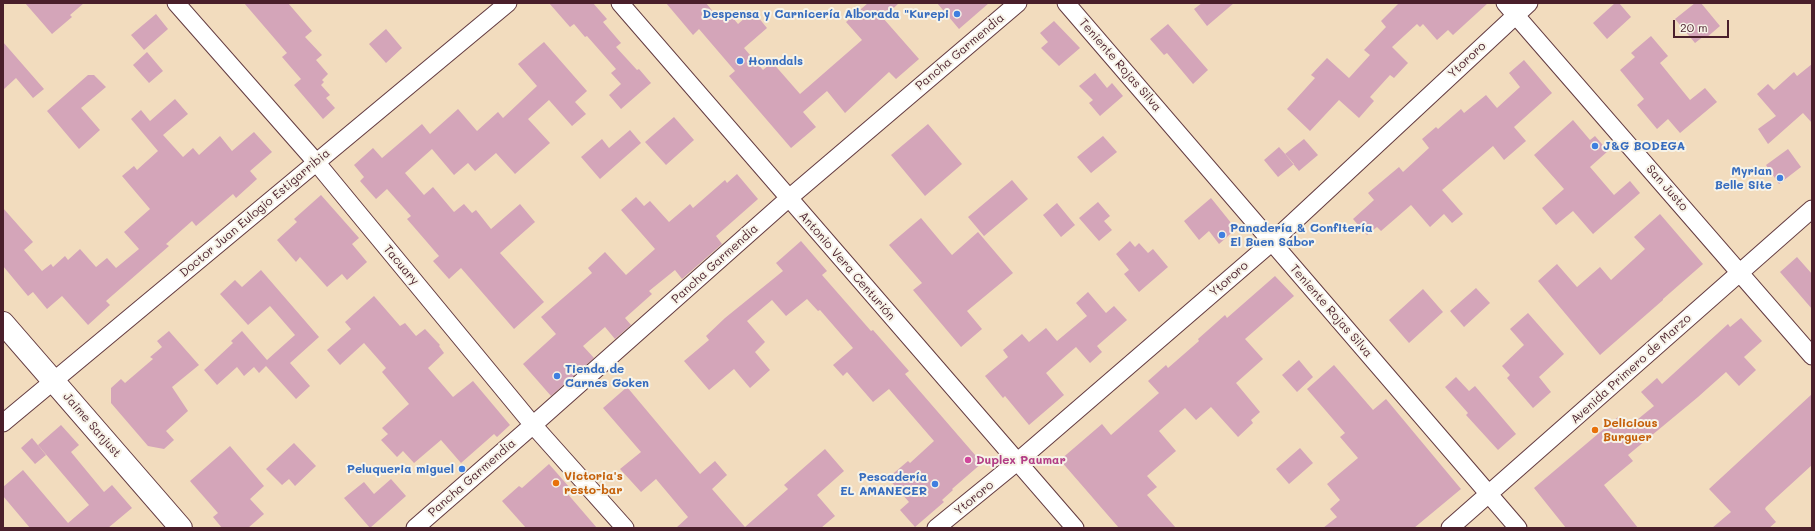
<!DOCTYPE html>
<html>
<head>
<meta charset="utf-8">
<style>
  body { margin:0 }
  #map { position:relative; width:1815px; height:531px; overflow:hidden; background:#f2dcbe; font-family:Mali,sans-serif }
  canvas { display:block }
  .frame { position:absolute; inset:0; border:4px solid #4a1f2b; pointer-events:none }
  .scale { position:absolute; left:1673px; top:20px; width:56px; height:18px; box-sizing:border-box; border:2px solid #4a1f2b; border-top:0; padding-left:5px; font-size:12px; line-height:14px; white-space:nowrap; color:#4a1f2b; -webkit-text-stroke:3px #f7f3e8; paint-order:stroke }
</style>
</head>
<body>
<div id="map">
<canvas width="1815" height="531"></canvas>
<div class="frame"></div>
<div class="scale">20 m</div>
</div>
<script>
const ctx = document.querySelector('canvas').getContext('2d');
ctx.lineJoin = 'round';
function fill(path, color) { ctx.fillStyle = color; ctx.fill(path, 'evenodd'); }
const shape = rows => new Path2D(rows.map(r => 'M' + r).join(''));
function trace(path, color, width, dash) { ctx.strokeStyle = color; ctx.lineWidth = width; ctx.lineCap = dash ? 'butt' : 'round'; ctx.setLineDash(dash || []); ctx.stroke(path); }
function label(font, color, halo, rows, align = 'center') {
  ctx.font = font + ' Mali,sans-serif'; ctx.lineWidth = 4; ctx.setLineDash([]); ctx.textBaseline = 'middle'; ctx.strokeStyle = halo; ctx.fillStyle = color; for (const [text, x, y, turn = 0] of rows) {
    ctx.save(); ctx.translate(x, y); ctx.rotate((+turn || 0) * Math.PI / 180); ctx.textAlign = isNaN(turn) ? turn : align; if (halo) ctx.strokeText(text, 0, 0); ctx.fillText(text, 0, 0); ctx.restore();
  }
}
fill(shape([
  [25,3,84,3,70,15,72,17,52,34],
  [244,3,288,3,312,31,305,37,322,55,316,60,328,74,322,80,324,82,321,85,330,95,326,98,335,108,323,119,294,85,301,79,282,57,287,53],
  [549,3,593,3,607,19,603,22,621,43,616,47,637,70,639,69,651,83,621,109,609,95,621,84,611,73,616,69,587,36,585,37,574,24,570,27],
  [666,3,706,3,720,20,728,12,738,24,753,11,767,28,744,48,763,70,772,62,800,94,862,40,846,22,868,3,899,3,883,18,919,59,896,79,889,72,845,113,827,91,803,112,816,127,791,148,729,76,735,71,699,29,693,35],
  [937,3,989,3,959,29],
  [1202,3,1234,3,1207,26,1194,9],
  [1399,3,1488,3,1453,35,1448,30,1437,40,1423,24,1420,27,1417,24,1392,47,1408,63,1394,78,1390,75,1370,97,1374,101,1359,118,1339,100,1310,131,1287,109,1315,78,1311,75,1327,58,1349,78,1370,55,1364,50,1386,27,1381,21],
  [1615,3,1619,3,1631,17,1607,39,1593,23],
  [1695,3,1701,3,1720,26,1706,38,1704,36,1695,43,1675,19],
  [156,14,168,29,144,50,131,35],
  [1054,21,1080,48,1059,66,1041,48,1048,42,1040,33],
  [1168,24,1208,70,1193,84,1167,53,1164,55,1150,39],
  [386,29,402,48,386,63,369,44],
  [1651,36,1668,56,1660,63,1690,100,1705,88,1717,102,1680,133,1668,119,1657,129,1637,105,1644,99,1620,70,1635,57,1631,53],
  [3,42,44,89,33,98,16,78,3,90],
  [544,42,587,91,575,102,586,114,572,126,549,100,528,119,550,143,515,174,496,153,475,171,468,163,454,175,432,149,405,173,424,195,433,187,454,212,464,204,472,213,476,210,491,229,520,204,535,222,500,253,544,302,514,329,461,268,449,279,433,261,439,256,407,219,411,216,387,189,376,199,360,181,364,177,354,165,373,148,382,158,422,124,430,134,458,109,477,131,498,112,503,118,537,86,518,64],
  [147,52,163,71,149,83,133,65],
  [1524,60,1552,93,1514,127,1526,141,1504,160,1493,146,1442,190,1463,214,1452,223,1444,214,1430,227,1411,205,1381,231,1377,227,1367,235,1353,219,1374,200,1368,193,1399,167,1403,172,1429,148,1422,139,1436,127,1438,129,1461,109,1464,113,1486,95,1497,108,1520,87,1509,73],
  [1812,64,1812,123,1803,113,1768,144,1758,129,1776,116,1757,94,1768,84,1774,90,1794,72,1797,76],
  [1095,73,1107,88,1112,83,1123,96,1100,116,1089,103,1093,100,1079,86],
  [88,75,94,75,106,87,81,108,100,130,79,149,47,111],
  [175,99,188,114,163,135,183,157,193,148,199,155,220,136,232,151,254,132,272,152,250,171,257,179,236,198,233,194,196,226,192,221,166,244,169,246,106,301,110,305,88,325,62,296,47,309,33,292,28,296,3,266,3,208,33,242,24,250,42,271,51,264,53,267,65,256,68,260,80,249,96,267,107,258,116,268,139,249,124,232,150,209,122,176,134,166,137,170,158,151,131,119,141,110,150,121],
  [674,117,694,140,666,165,645,142],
  [1573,120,1590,140,1595,136,1608,151,1590,167,1614,195,1630,181,1640,193,1593,234,1573,211,1556,225,1542,208,1564,189,1534,155],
  [928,124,962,164,925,196,891,155],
  [630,130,641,143,600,179,581,157,602,139,609,148],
  [1103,136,1117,152,1091,173,1077,157],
  [1304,139,1318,155,1299,171,1285,154],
  [1279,147,1294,164,1278,177,1264,160],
  [1788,149,1801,167,1779,184,1766,165],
  [737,174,758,199,716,236,722,244,682,279,675,270,649,291,652,294,625,318,631,325,615,339,605,327,583,346,594,358,551,396,523,364,556,334,541,317,592,273,588,268,605,252,626,275,655,249,621,210,636,197,644,206,650,201,669,222,690,204,693,208,725,180,727,183],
  [1012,180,1028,199,984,236,968,217],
  [321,195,359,238,352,244,367,262,347,280,342,274,327,287,300,257,296,262,277,240,297,222,294,219],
  [1211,198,1236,229,1219,244,1209,231,1199,240,1184,221],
  [1098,202,1110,216,1104,221,1112,230,1099,241,1079,218],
  [1057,203,1075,225,1061,237,1043,215],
  [1660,214,1703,264,1663,299,1663,300,1600,355,1538,281,1557,264,1577,287,1600,267,1611,280,1645,249,1634,237],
  [921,218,952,255,978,232,1013,273,967,311,982,329,961,347,913,290,922,283,889,245],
  [801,241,827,271,822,275,871,331,873,330,909,371,905,374,982,463,952,489,953,490,942,500,944,502,915,527,900,510,909,502,888,478,908,461,910,463,934,441,889,389,873,402,847,372,843,376,833,365,853,348,820,310,818,311,807,299,786,316,772,300,747,321,765,342,755,352,770,370,750,388,734,369,709,390,684,361,709,340,706,336,725,318,783,271,776,263],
  [1130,241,1135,247,1139,243,1148,253,1153,249,1168,267,1139,292,1124,274,1129,270,1116,254],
  [1797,257,1812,274,1812,309,1780,272],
  [261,270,319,337,290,363,310,386,296,399,266,366,259,373,254,367,244,376,237,367,217,385,204,370,233,343,231,341,242,331,267,360,295,335,270,306,248,325,220,294,235,280,242,287],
  [1275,276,1294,296,1245,339,1263,359,1236,383,1260,412,1251,420,1253,423,1238,437,1211,407,1196,420,1185,408,1159,431,1176,451,1147,476,1157,487,1147,495,1176,528,1119,528,1060,460,1102,424,1111,435,1159,393,1148,381,1166,365,1168,368,1199,341,1198,339,1225,315,1227,318],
  [1476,288,1490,303,1464,327,1450,311],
  [1423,289,1443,312,1409,343,1389,320],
  [1088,292,1106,313,1114,306,1127,320,1097,346,1102,352,1090,363,1076,347,1046,373,1064,395,1029,425,1005,396,1003,398,985,376,1008,357,1003,350,1022,334,1029,342,1046,328,1057,341,1087,316,1076,303],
  [374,296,400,326,405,323,416,336,425,329,440,345,439,346,444,353,428,368,453,397,473,381,510,425,497,437,494,434,461,463,441,440,414,463,403,451,397,457,381,440,388,434,382,428,409,404,382,372,386,368,364,343,340,365,327,350,351,329,345,322],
  [1528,313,1564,354,1539,377,1551,392,1533,408,1507,378,1510,375,1502,366,1524,345,1510,329],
  [1741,318,1762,341,1744,357,1756,370,1739,386,1726,372,1698,397,1628,455,1633,461,1604,485,1638,528,1566,528,1534,488,1618,417,1627,428,1654,406,1641,392,1657,378,1662,384,1728,324,1730,327],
  [169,331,199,365,172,387,188,411,166,431,174,440,164,449,148,446,111,403,111,388,121,379,125,383,153,359,150,357,162,347,157,341],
  [1299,360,1313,377,1297,392,1282,375],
  [1334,365,1373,410,1386,399,1461,489,1414,528,1323,528,1337,517,1330,509,1340,500,1327,484,1358,458,1340,437,1345,433,1307,389],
  [1456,377,1469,391,1475,386,1516,434,1498,450,1466,415,1468,413,1445,387],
  [627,387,700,474,715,461,727,475,712,489,745,527,788,489,784,485,825,449,844,471,817,495,835,516,821,528,676,528,688,517,656,479,641,492,620,469,641,452,603,408],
  [1812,394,1812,465,1766,507,1765,509,1776,522,1769,528,1712,528,1731,512,1709,489],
  [61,425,79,445,71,452,104,492,112,485,132,508,108,528,30,528,3,496,3,487,23,470,68,523,89,505,38,445],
  [32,438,46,455,35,464,21,448],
  [294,443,316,466,295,486,289,479,282,485,266,469],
  [230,446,264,486,250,499,264,514,248,528,222,528,213,517,218,513,190,481],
  [1300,448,1313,463,1289,484,1276,469],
  [549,464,570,488,566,492,597,528,526,528,502,501,519,486,522,488],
  [391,479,406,496,370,528,344,498,364,482,374,494]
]), '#d4a5b9');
const street = shape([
  [176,3,316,162,533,425,625,528],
  [620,3,1075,528],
  [1066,3,1518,528],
  [1505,3,1812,356],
  [3,423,508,3],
  [415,528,533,425,789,198,1018,3],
  [936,528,1017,462,1272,242,1529,3],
  [1450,528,1812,209]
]);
const secondary = shape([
  [3,323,181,528]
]);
trace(street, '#633b41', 19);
trace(secondary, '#633b41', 24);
trace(street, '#fff', 17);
trace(secondary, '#fff', 22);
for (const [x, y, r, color] of [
  [957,14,4,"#3f7fe0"],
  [740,61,4,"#3f7fe0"],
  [1595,146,4,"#3f7fe0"],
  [1780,178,4,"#3f7fe0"],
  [1222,235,4,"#3f7fe0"],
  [557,376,4,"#3f7fe0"],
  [1595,430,4,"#e8710a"],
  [968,460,4,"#d1479c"],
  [462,469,4,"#3f7fe0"],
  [556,483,4,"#e8710a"],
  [935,484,4,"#3f7fe0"]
]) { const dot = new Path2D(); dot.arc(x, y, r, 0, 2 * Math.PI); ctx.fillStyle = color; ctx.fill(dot); trace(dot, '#f7f3e8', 1.5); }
label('bold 12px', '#366cbe', '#f7f3e8', [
  ["Despensa y Carnicería Alborada \"Kurepi",949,14],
  ["Honndals",748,61,"left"],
  ["J&G BODEGA",1603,146,"left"],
  ["Myrian",1772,171],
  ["Belle Site",1772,185],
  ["Panadería & Confitería",1230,228,"left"],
  ["El Buen Sabor",1230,242,"left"],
  ["Tienda de",565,369,"left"],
  ["Carnes Goken",565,383,"left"],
  ["Peluqueria miguel",454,469],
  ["Pescadería",927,477],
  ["EL AMANECER",927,491]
], 'right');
label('12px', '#4a1f2b', '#f7f3e8', [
  ["Pancha Garmendia",960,52,-40],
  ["Ytororo",1467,60,-43],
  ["Teniente Rojas Silva",1120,65,49],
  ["San Justo",1667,188,49],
  ["Doctor Juan Eulogio Estigarribia",255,213,-40],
  ["Pancha Garmendia",715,264,-42],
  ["Tacuary",401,265,50],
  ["Antonio Vera Centurión",847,266,49],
  ["Ytororo",1229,279,-41],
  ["Teniente Rojas Silva",1331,311,49],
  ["Avenida Primero de Marzo",1631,369,-42],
  ["Jaime Sanjust",92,425,49],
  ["Pancha Garmendia",472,478,-41],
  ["Ytororo",974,498,-39]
]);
label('bold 12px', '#c56008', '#f7f3e8', [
  ["Delicious",1603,423],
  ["Burguer",1603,437],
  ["Victoria's",564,476],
  ["resto-bar",564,490]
], 'left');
label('bold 12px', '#b23c85', '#f7f3e8', [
  ["Duplex Paumar",976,460]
], 'left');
</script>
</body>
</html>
